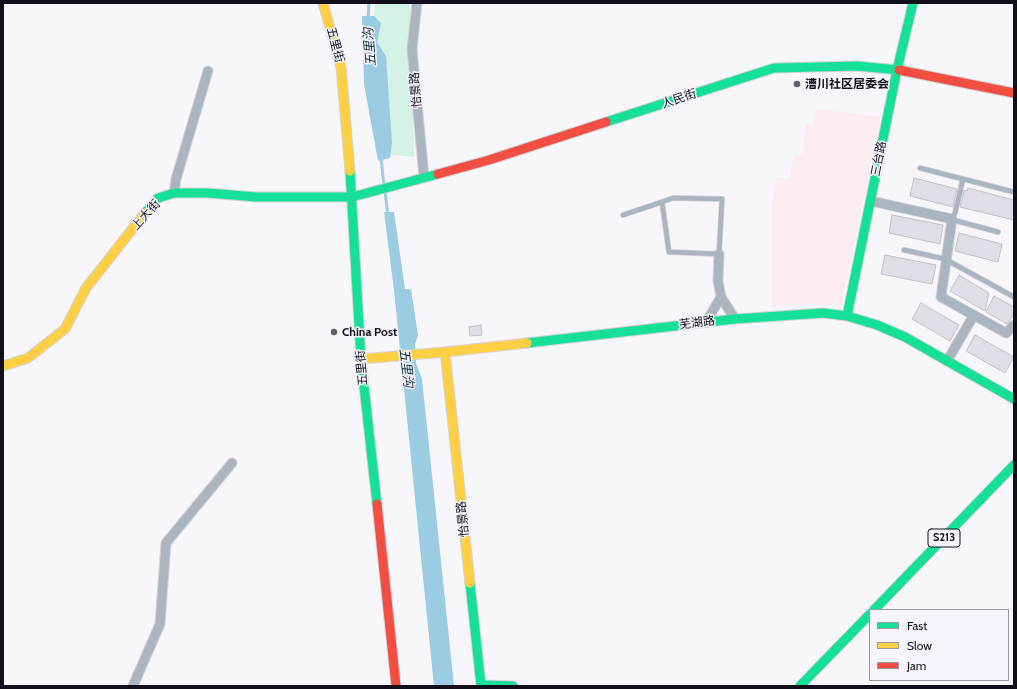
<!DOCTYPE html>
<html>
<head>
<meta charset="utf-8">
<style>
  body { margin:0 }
  #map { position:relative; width:1017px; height:689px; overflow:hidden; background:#f7f6fb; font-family:Cabin,sans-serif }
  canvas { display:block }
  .frame { position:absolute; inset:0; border:4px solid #110f1b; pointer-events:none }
  .legend { position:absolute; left:869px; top:609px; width:140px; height:72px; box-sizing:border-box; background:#f6f5fc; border:1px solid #9a99a2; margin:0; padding:5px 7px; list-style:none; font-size:12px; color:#110f1b }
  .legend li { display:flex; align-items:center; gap:8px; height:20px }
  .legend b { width:20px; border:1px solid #9a99a2 }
</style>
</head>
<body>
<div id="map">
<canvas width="1017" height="689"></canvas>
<div class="frame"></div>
<ul class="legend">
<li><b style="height:5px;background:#16e098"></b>Fast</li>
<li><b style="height:5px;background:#ffcf43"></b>Slow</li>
<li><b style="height:5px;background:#f24e42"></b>Jam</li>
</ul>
</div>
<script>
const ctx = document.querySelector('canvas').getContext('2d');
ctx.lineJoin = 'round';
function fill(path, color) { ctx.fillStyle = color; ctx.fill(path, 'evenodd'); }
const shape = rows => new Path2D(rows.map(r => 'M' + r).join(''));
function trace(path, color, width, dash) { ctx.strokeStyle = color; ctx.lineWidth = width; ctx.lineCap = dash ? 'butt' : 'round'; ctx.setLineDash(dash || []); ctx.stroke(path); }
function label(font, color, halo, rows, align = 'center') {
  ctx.font = font + ' Cabin,"Noto Sans SC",sans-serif'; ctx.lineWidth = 3; ctx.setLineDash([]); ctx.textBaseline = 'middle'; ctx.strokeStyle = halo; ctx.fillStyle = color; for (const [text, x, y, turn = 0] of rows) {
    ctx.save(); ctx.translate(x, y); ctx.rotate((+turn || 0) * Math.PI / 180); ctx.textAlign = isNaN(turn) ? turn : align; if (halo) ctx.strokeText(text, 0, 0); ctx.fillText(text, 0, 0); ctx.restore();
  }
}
fill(shape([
  [816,109,881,117,841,306,819,304,772,307,772,208,775,177,789,179,794,155,802,156,806,124,812,125]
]), '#fbecf2');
fill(shape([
  [375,3,410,3,414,157,384,154,372,25]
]), '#d4f2e5');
fill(shape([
  [362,16,374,16,381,23,377,42,386,56,392,143,390,158,378,161,364,84],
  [384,212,394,212,405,289,411,289,418,335,415,344,416,363,422,379,454,686,434,686,394,290]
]), '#9ccce1');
trace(shape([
  [368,19,369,3],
  [381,158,384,186],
  [385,191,388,216]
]), '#9ccce1', 3);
const building = shape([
  [914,178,957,189,953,207,910,196,914,178],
  [968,188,1014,200,1014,220,960,207,964,190,967,191,968,188],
  [892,215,943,225,940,244,889,233,892,215],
  [959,233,1002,244,998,262,955,251,959,233],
  [885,255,936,265,932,284,881,274,885,255],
  [959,275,989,293,985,311,950,291,959,275],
  [994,296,1014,307,1014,314,1007,324,986,312,994,296],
  [921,303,959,325,950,341,912,319,921,303],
  [481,325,482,335,470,336,469,327,481,325],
  [975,335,1014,357,1005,373,966,351,975,335]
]);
fill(building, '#dfdee7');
trace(building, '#c1c0c8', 1);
const lane = shape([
  [920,168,1014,192],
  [963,179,955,213,952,219,957,221,998,232],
  [623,215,662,202,673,198,722,199,719,254,669,252,662,202],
  [904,250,945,259,1014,297]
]);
const street = shape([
  [417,3,412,49,424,177],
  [174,193,176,179,208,71],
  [871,201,952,219,941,297,1006,333,1014,325],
  [719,254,718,281,721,297],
  [706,322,721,297,735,319],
  [947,361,974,315],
  [133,686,160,624,166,543,232,463]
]);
const fast = shape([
  [606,122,774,68,857,66,899,70],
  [350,171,361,359,377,504],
  [145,213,158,198,174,193,208,193,256,197,352,197,438,174],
  [847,316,897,70,913,3],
  [527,343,735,319,823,313,847,316,877,325,905,337,1014,399],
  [470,583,481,685,513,686],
  [874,610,1014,465],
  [800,686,870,614]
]);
const slow = shape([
  [323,3,341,67,350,171],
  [445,352,470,583],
  [361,359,445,352,527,343],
  [3,366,28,358,65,329,86,288,145,213]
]);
const jam = shape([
  [899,70,1014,93],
  [438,174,489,160,606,122],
  [377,504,396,686]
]);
trace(lane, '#d3d2d6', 6);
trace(street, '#d3d2d6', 11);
trace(fast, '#d3d2d6', 11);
trace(slow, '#d3d2d6', 11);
trace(jam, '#d3d2d6', 11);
trace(lane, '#abb5bf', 4.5);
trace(street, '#abb5bf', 9);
trace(fast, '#16e098', 9);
trace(slow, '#ffcf43', 9);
trace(jam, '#f24e42', 9);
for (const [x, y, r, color] of [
  [797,84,4,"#626069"],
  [334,332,4,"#626069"]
]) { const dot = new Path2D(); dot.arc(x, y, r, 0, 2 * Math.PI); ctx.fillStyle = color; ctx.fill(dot); trace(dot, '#f6f5fc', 1.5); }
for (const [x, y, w] of [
  [944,538,32]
]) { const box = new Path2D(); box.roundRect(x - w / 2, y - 9, w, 18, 3); ctx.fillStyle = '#f6f5fc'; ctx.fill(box); trace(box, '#110f1b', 1); }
label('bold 11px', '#110f1b', null, [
  ["S213",944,538]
]);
label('12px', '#110f1b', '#f6f5fc', [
  ["五里街",335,45,75],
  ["怡景路",416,90,-95],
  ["人民街",679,99,-18],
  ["三台路",879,159,-79],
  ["上大街",146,215,-48],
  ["芜湖路",697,323,-7],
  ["五里街",362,368,-95],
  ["怡景路",463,519,-96]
]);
label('bold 12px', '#110f1b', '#f6f5fc', [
  ["漕川社区居委会",805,84],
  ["China Post",342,332]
], 'left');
label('italic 13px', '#0e2f3b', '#f6f5fc', [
  ["五里沟",370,47,-95],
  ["五里沟",406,368,83]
]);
</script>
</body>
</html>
